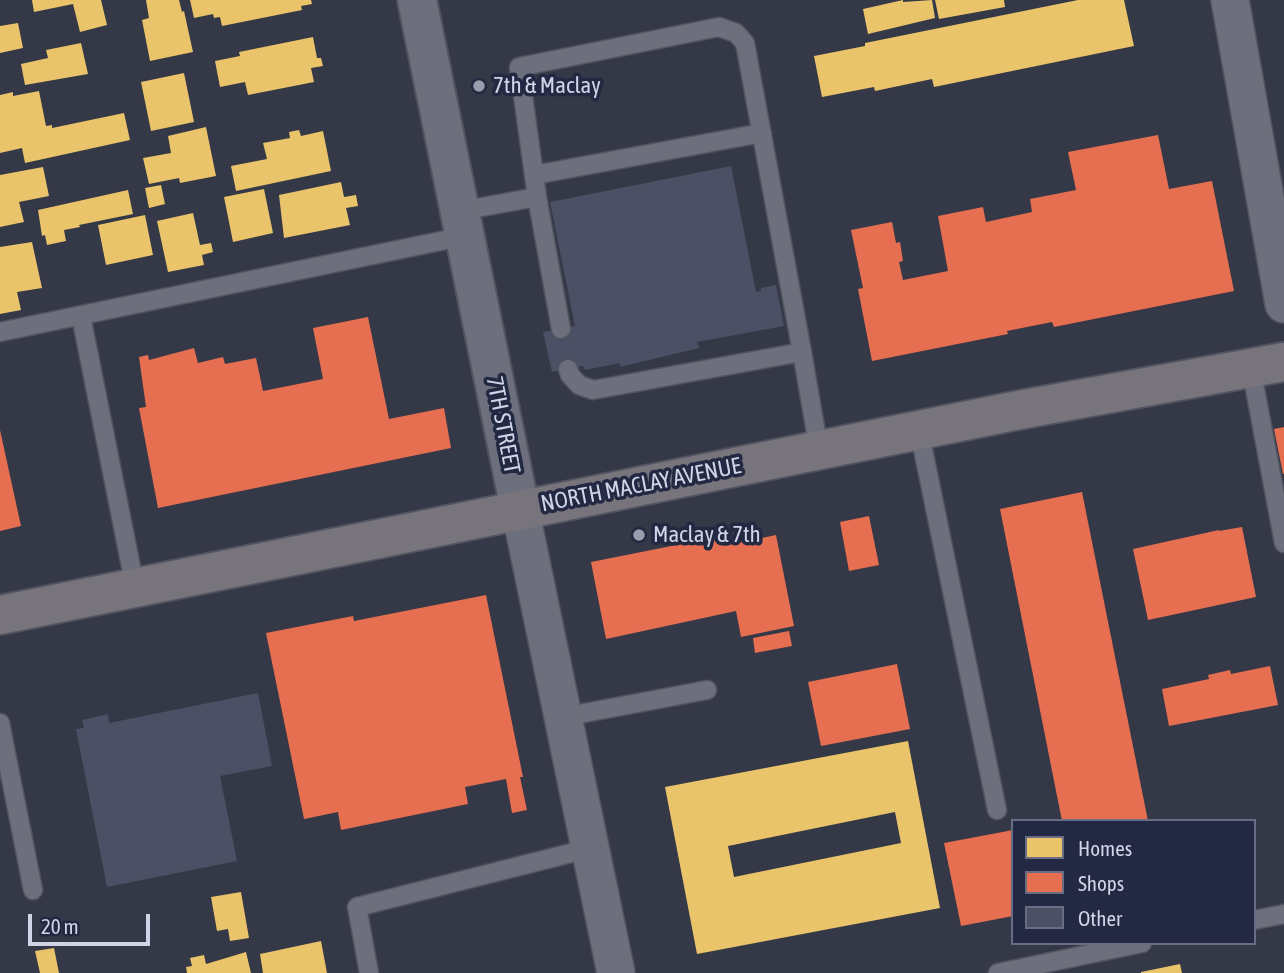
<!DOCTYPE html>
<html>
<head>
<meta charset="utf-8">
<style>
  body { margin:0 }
  #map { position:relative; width:1284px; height:973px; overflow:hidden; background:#353846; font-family:"Asap Condensed",sans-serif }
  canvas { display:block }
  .legend { position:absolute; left:1011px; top:819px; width:245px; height:126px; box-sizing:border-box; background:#232943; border:2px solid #686d84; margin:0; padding:9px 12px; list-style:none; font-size:21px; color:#cfd4e6 }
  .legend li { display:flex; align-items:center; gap:14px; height:35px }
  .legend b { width:35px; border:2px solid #686d84 }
  .scale { position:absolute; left:28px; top:914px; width:122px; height:32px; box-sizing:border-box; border:4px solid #cfd4e6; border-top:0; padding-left:9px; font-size:21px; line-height:24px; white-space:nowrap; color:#cfd4e6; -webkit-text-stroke:5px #232943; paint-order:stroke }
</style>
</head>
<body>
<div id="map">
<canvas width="1284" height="973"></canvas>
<ul class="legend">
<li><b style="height:19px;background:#e9c46a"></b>Homes</li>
<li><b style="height:19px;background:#e76f51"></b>Shops</li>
<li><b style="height:19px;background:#4c5064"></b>Other</li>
</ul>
<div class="scale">20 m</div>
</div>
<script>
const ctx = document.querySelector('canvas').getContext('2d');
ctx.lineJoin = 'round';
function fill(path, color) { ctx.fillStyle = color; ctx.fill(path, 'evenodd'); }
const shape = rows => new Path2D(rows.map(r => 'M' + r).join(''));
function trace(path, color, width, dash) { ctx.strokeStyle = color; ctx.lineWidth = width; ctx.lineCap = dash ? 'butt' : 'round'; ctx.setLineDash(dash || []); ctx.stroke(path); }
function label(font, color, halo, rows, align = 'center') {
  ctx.font = font + ' "Asap Condensed",sans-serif'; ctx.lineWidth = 7; ctx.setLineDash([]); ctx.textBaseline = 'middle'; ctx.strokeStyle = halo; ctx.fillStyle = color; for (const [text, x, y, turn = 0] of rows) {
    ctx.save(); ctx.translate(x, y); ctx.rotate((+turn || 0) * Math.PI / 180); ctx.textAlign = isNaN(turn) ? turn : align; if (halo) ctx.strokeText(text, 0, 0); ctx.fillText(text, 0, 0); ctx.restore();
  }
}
fill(shape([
  [32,0,101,0,107,25,80,32,73,4,34,12],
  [146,0,179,0,182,12,184,11,193,52,150,61,142,20,149,18],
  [190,0,311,0,312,4,301,6,302,10,222,26,220,17,214,18,213,14,194,18],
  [903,0,903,2,932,0,935,18,868,34,863,9],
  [935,0,1004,0,1005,7,939,19],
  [1078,0,1124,0,1134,46,934,87,932,79,875,91,874,87,822,97,814,56,865,46,865,43],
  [18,23,23,48,0,53,0,26],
  [313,37,317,58,321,58,323,66,311,68,314,82,248,95,245,82,220,87,215,61,240,56,239,52],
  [81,43,88,74,25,85,21,64,48,58,46,50],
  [184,73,194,122,151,131,141,82],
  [39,91,46,126,52,125,52,128,124,113,130,140,25,163,22,148,0,153,0,95,13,92,13,96],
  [206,127,216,176,180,183,179,178,149,184,143,158,171,153,168,136],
  [299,130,301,136,323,131,331,171,236,191,231,166,267,159,263,143,290,138,289,132],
  [43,167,49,196,19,202,24,222,0,227,0,175],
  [341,182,344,197,356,195,358,206,346,208,350,225,284,238,279,195],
  [161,185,165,204,149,208,145,188],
  [264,189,273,233,233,242,224,197],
  [128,190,133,214,79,225,80,227,64,230,66,241,47,245,45,235,42,236,38,210],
  [193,213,200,245,211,243,213,252,202,255,204,265,168,272,157,221],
  [145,215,153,255,106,265,98,225],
  [32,242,42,288,17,292,21,310,0,314,0,247],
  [908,741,940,908,697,954,665,787],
  [895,812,901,843,734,877,728,846],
  [241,892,249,938,230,941,228,929,217,931,211,897],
  [321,941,327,973,263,973,260,954],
  [54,948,59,973,40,973,35,951],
  [246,952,251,973,187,973,186,967,192,966,190,958,204,955,206,964],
  [1180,964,1182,973,1141,973,1141,972]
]), '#e9c46a');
fill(shape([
  [1158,135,1169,189,1212,181,1234,291,1054,327,1052,322,1007,331,1008,334,872,361,858,289,863,288,851,230,892,222,896,243,900,242,903,261,899,262,903,280,948,271,938,216,983,207,986,222,1032,212,1030,199,1076,190,1068,152],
  [368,317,389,419,444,408,451,448,158,508,139,408,146,407,139,357,148,355,149,360,194,348,198,363,223,357,225,364,256,358,263,391,323,379,313,328],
  [1284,427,1284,474,1283,474,1274,429],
  [0,430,21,526,0,531],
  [1082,492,1148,821,1062,821,1000,509],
  [869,516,879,565,849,571,840,522],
  [1242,527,1256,597,1148,620,1133,549,1219,530,1219,531],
  [776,535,794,626,741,637,736,611,606,639,591,562,722,536,724,546],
  [486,595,523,777,520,777,527,810,512,813,506,779,465,787,468,804,341,830,338,812,304,819,266,633,353,616,354,621],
  [789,631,792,646,755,653,753,638],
  [897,664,910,729,821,746,808,682],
  [1270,666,1278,705,1169,726,1162,689,1209,679,1208,675,1230,670,1231,674],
  [1013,830,1013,916,961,926,944,843]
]), '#e76f51');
fill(shape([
  [731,166,756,292,761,291,761,288,776,285,784,326,697,342,699,348,620,367,620,363,585,370,583,366,552,372,543,332,575,326,550,202],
  [258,693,272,766,220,776,237,861,107,887,76,729,84,728,82,720,108,714,109,723]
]), '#4c5064');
const lane = shape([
  [534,175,762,133],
  [460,211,537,197],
  [81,316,135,587],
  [561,329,537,197,519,67,719,27,736,33,745,43,802,352],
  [0,332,465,236],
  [1251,368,1284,543],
  [568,369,570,375,579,385,593,390,802,352,819,450],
  [919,430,997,810],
  [563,717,707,690],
  [0,723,33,890],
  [1254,920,1284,914],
  [369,973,357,907,591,848],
  [998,973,1142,943]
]);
const street = shape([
  [1230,0,1284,304],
  [520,509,616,973]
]);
const secondary = shape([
  [417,0,520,509]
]);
const primary = shape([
  [0,615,1019,410,1284,362]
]);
trace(lane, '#515460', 21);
trace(street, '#515460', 40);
trace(secondary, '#515460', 42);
trace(primary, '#515460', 42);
trace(lane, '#6d707c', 18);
trace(street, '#6d707c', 37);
trace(secondary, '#6d707c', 38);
trace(primary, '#77747c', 38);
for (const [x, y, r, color] of [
  [479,86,7,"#999dae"],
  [639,535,7,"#999dae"]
]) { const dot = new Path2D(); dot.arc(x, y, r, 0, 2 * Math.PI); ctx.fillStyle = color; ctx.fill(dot); trace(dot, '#232943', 2.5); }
label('23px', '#cfd4e6', '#232943', [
  ["7th & Maclay",493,86],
  ["Maclay & 7th",653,535]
], 'left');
label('23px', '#cfd4e6', '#232943', [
  ["7TH STREET",503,425,79],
  ["NORTH MACLAY AVENUE",641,485,-11]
]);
</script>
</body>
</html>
